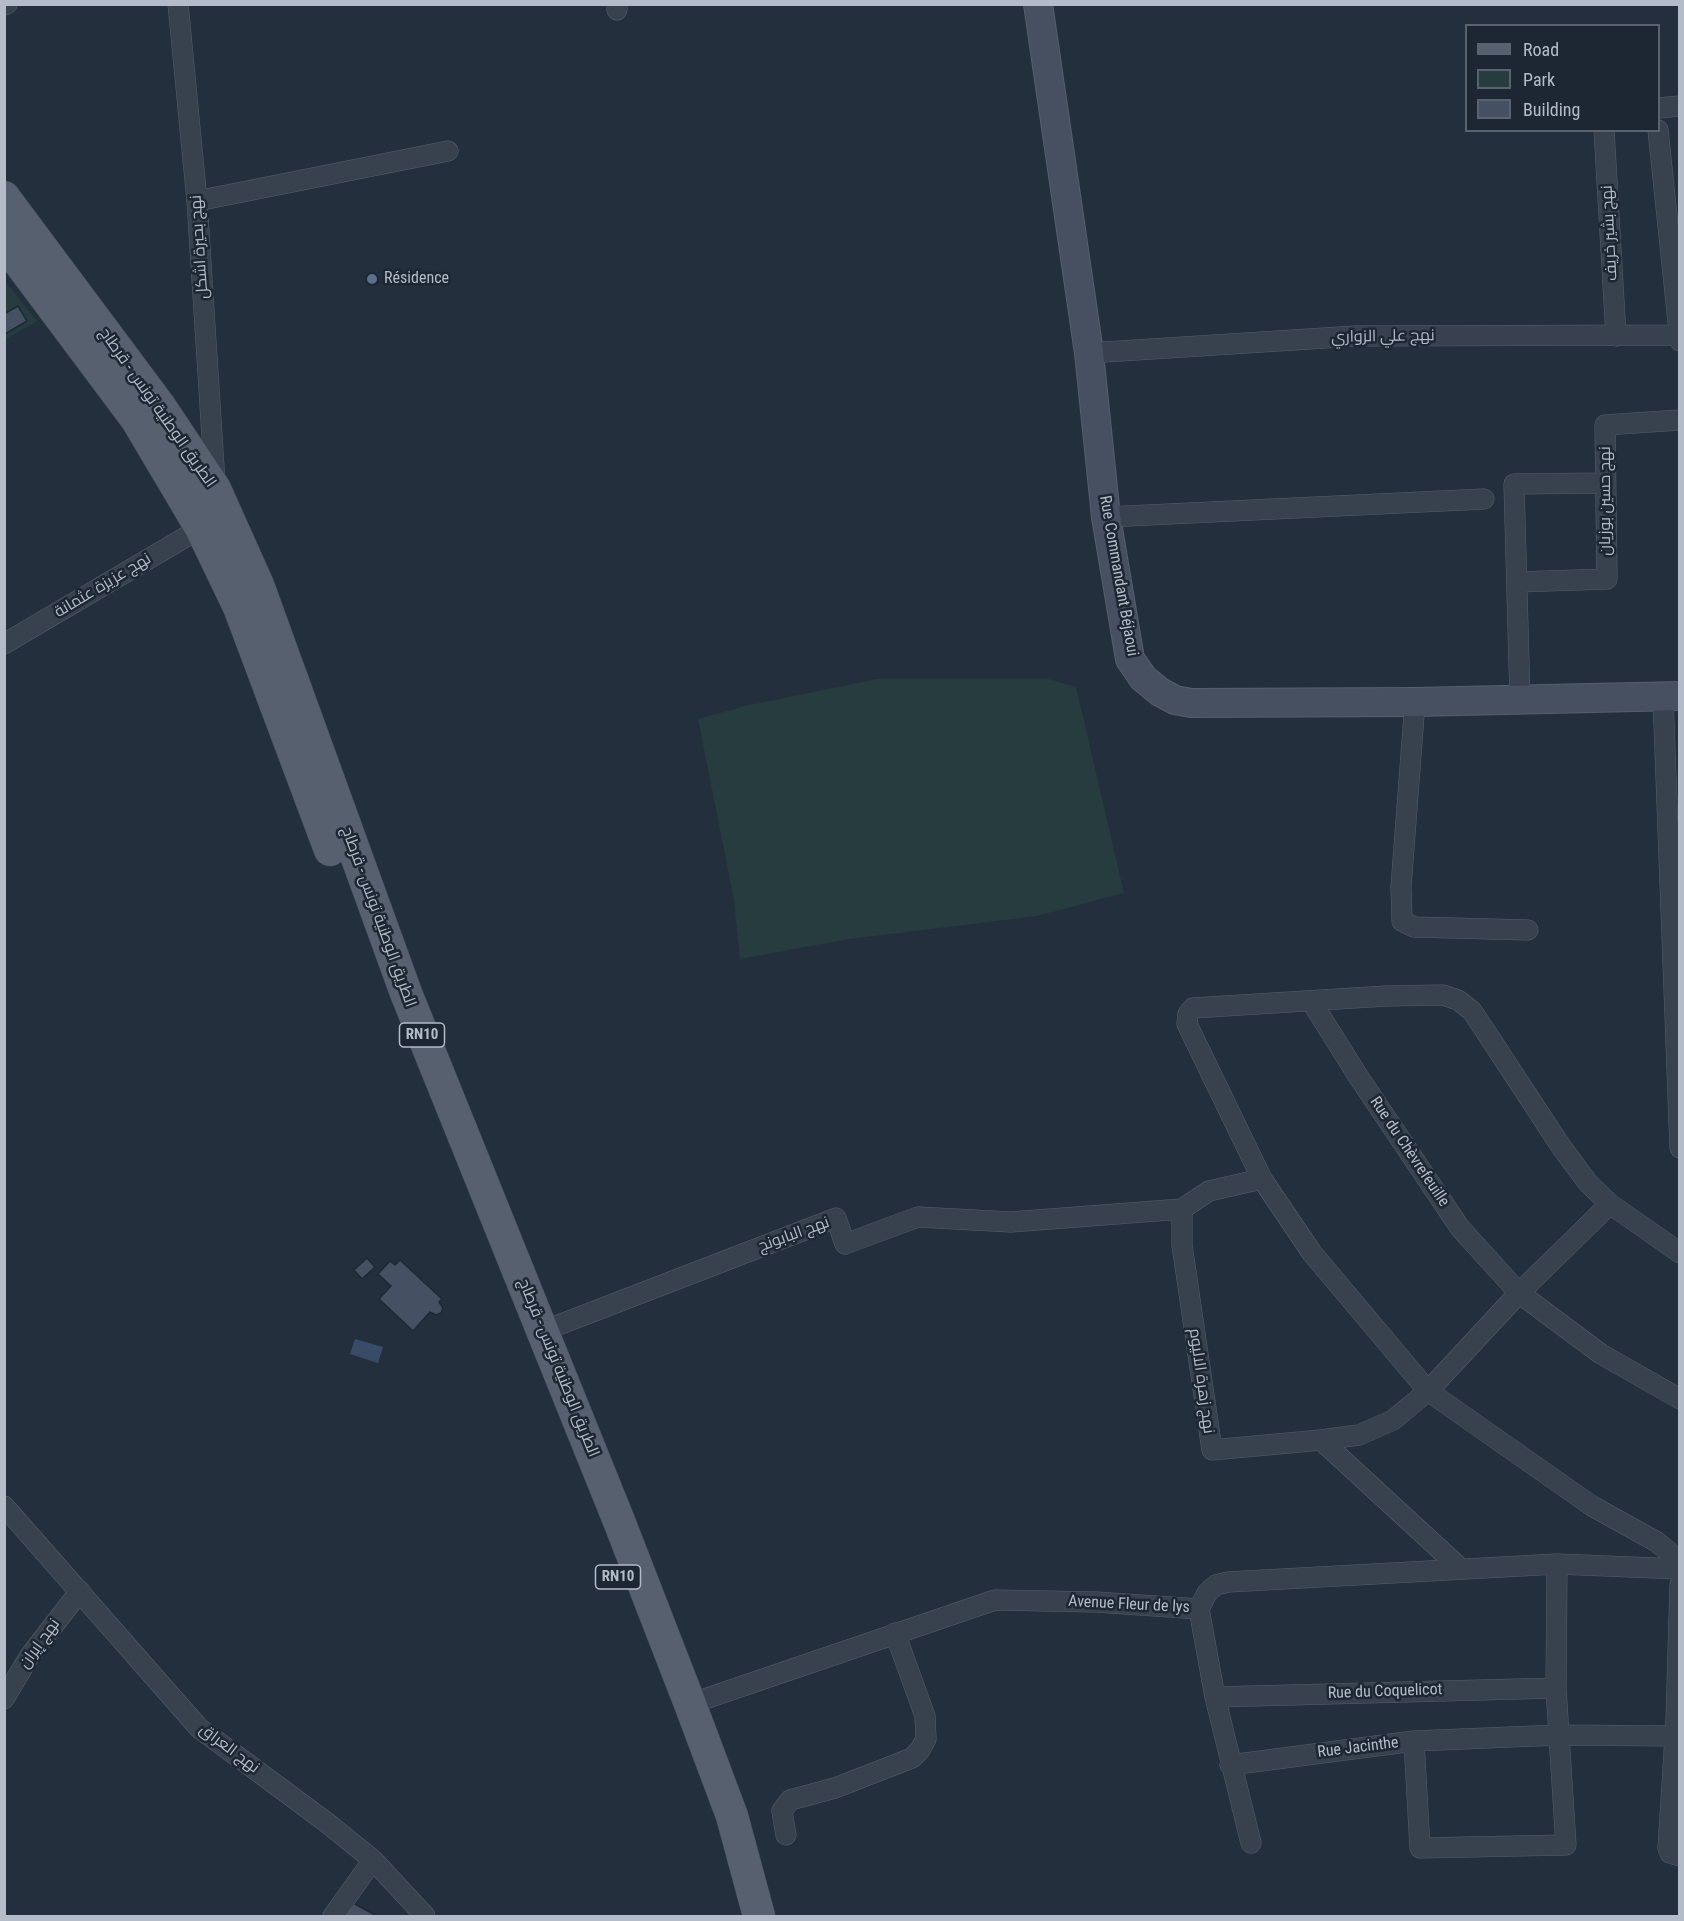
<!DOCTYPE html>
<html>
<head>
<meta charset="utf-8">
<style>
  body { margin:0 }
  #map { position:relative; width:1684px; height:1921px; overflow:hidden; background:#242f3e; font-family:"Roboto Condensed",sans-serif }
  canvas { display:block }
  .frame { position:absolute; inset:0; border:6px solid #b4bcc9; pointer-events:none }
  .legend { position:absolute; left:1465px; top:24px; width:195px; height:108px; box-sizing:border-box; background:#1d2633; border:2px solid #59626f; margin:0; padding:8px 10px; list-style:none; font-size:18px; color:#b4bcc9 }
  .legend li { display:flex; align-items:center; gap:12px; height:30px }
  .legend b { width:30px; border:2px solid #59626f }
</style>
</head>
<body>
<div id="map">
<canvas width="1684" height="1921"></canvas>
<div class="frame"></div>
<ul class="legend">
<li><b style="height:8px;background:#56606e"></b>Road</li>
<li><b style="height:16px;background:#263c3f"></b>Park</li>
<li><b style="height:16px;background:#455162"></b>Building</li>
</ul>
</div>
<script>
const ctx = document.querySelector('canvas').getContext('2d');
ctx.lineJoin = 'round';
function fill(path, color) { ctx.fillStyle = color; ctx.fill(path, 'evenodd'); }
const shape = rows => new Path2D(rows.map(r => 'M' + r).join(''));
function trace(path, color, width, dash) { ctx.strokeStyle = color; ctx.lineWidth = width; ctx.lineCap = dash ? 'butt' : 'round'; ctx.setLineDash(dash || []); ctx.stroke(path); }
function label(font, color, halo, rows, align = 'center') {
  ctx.font = font + ' "Roboto Condensed",Cairo,sans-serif'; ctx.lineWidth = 5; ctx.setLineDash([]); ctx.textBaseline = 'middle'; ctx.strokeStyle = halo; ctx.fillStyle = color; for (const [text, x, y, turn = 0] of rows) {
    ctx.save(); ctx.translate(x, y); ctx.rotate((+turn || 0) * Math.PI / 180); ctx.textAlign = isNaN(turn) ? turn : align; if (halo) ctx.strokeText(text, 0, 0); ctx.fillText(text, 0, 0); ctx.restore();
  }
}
fill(shape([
  [4,280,37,321,5,340,4,340],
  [877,679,1048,679,1076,687,1124,893,1037,916,849,939,740,959,734,900,698,719,745,706]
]), '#263c3f');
fill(shape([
  [355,1339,383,1347,378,1363,350,1354]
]), '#394c67');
const building = shape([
  [18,306,27,321,5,334,4,314,18,306],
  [367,1258,375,1267,362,1279,354,1270,367,1258],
  [400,1260,442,1299,439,1302,443,1308,441,1313,436,1315,430,1312,413,1331,379,1299,391,1286,378,1274,390,1261,395,1265,400,1260],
  [349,1901,377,1916,340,1916,349,1901]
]);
fill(building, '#455162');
trace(building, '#1f2835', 1.5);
const street = shape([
  [178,4,197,201,215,483],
  [617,4,617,10],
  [4,5,7,4],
  [1658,108,1680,106],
  [1604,130,1616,336],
  [1658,130,1680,341],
  [197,201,448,151],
  [1089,353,1356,336,1678,335],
  [1106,517,1484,499],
  [1517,582,1607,579,1605,425,1680,420],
  [4,644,201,528,204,520],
  [1663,697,1680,1148],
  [1520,700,1514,484,1604,483],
  [1415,702,1401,887,1402,921,1414,927,1528,930],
  [1311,1001,1358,1076,1460,1228,1519,1293,1601,1354,1680,1399],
  [1262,1179,1209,1191,1182,1209,1182,1245,1212,1450,1321,1440,1459,1567],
  [1680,1253,1610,1204,1588,1183,1560,1145,1484,1029,1472,1011,1458,1000,1443,995,1386,996,1193,1008,1188,1014,1187,1024,1262,1179,1312,1253,1428,1391,1592,1506,1657,1542,1670,1553,1680,1568],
  [543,1331,836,1218,845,1244,918,1217,1011,1222,1182,1209],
  [1321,1440,1359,1435,1393,1420,1428,1391,1519,1293,1610,1204],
  [4,1506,199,1728,326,1822,373,1860,425,1916],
  [1199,1609,1215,1697,1251,1843],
  [1215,1697,1556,1688],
  [4,1699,29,1657,80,1591],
  [690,1704,995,1600,1096,1602,1199,1609,1207,1593,1216,1585,1228,1582,1557,1564,1680,1569],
  [1676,1721,1680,1585],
  [1680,1722,1676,1721,1668,1848,1670,1853,1680,1856],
  [1414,1741,1559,1735,1676,1736],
  [1230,1765,1414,1741,1420,1848,1566,1845,1556,1688,1557,1564],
  [786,1835,782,1811,790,1800,835,1788,912,1758,920,1750,926,1739,925,1716,895,1633],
  [333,1916,373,1860]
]);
const secondary = shape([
  [1038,4,1089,353,1106,517,1130,659,1143,678,1160,692,1175,700,1191,703,1415,702,1680,696]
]);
const primary = shape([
  [4,197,159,405,215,489,258,585,406,993,619,1521,690,1704,732,1816,759,1916],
  [4,242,137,420,201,528,239,607,330,850]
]);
trace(street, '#565f6c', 21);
trace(secondary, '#565f6c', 30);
trace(primary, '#414a57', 33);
trace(street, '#38414e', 20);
trace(secondary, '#465061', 28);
trace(primary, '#56606e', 32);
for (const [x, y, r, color] of [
  [372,279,6,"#5c6f8a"]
]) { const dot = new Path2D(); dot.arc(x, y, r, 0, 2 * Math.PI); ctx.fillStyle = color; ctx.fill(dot); trace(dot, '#1d2633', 2); }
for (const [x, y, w] of [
  [422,1035,45],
  [618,1577,45]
]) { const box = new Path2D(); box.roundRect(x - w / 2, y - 12, w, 24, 4.5); ctx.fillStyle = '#1d2633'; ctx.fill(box); trace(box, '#b4bcc9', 1.5); }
label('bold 15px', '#b4bcc9', null, [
  ["RN10",422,1035],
  ["RN10",618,1577]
]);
label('16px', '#b4bcc9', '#1d2633', [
  ["نهج بشير خريف",1610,233,-93],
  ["نهج بحيرة اشكل",200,247,-94],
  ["نهج علي الزواري",1383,337,-1],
  ["الطريق الوطنية تونس - قرطاج",157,408,55],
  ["نهج حسين بوزيان",1606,501,-90],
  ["Rue Commandant Béjaoui",1118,576,80],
  ["نهج عزيزة عثمانة",103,586,-31],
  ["الطريق الوطنية تونس - قرطاج",378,917,70],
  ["Rue du Chèvrefeuille",1409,1152,56],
  ["نهج البابونج",794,1235,-20],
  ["الطريق الوطنية تونس - قرطاج",558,1368,68],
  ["نهج زهرة الاليوم",1201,1381,82],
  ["Avenue Fleur de lys",1129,1605,3],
  ["نهج إيران",40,1644,-54],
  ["Rue du Coquelicot",1385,1692,-2],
  ["Rue Jacinthe",1358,1748,-7],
  ["نهج العراق",229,1749,37]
]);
label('16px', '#b4bcc9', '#1d2633', [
  ["Résidence",384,279]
], 'left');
</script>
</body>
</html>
